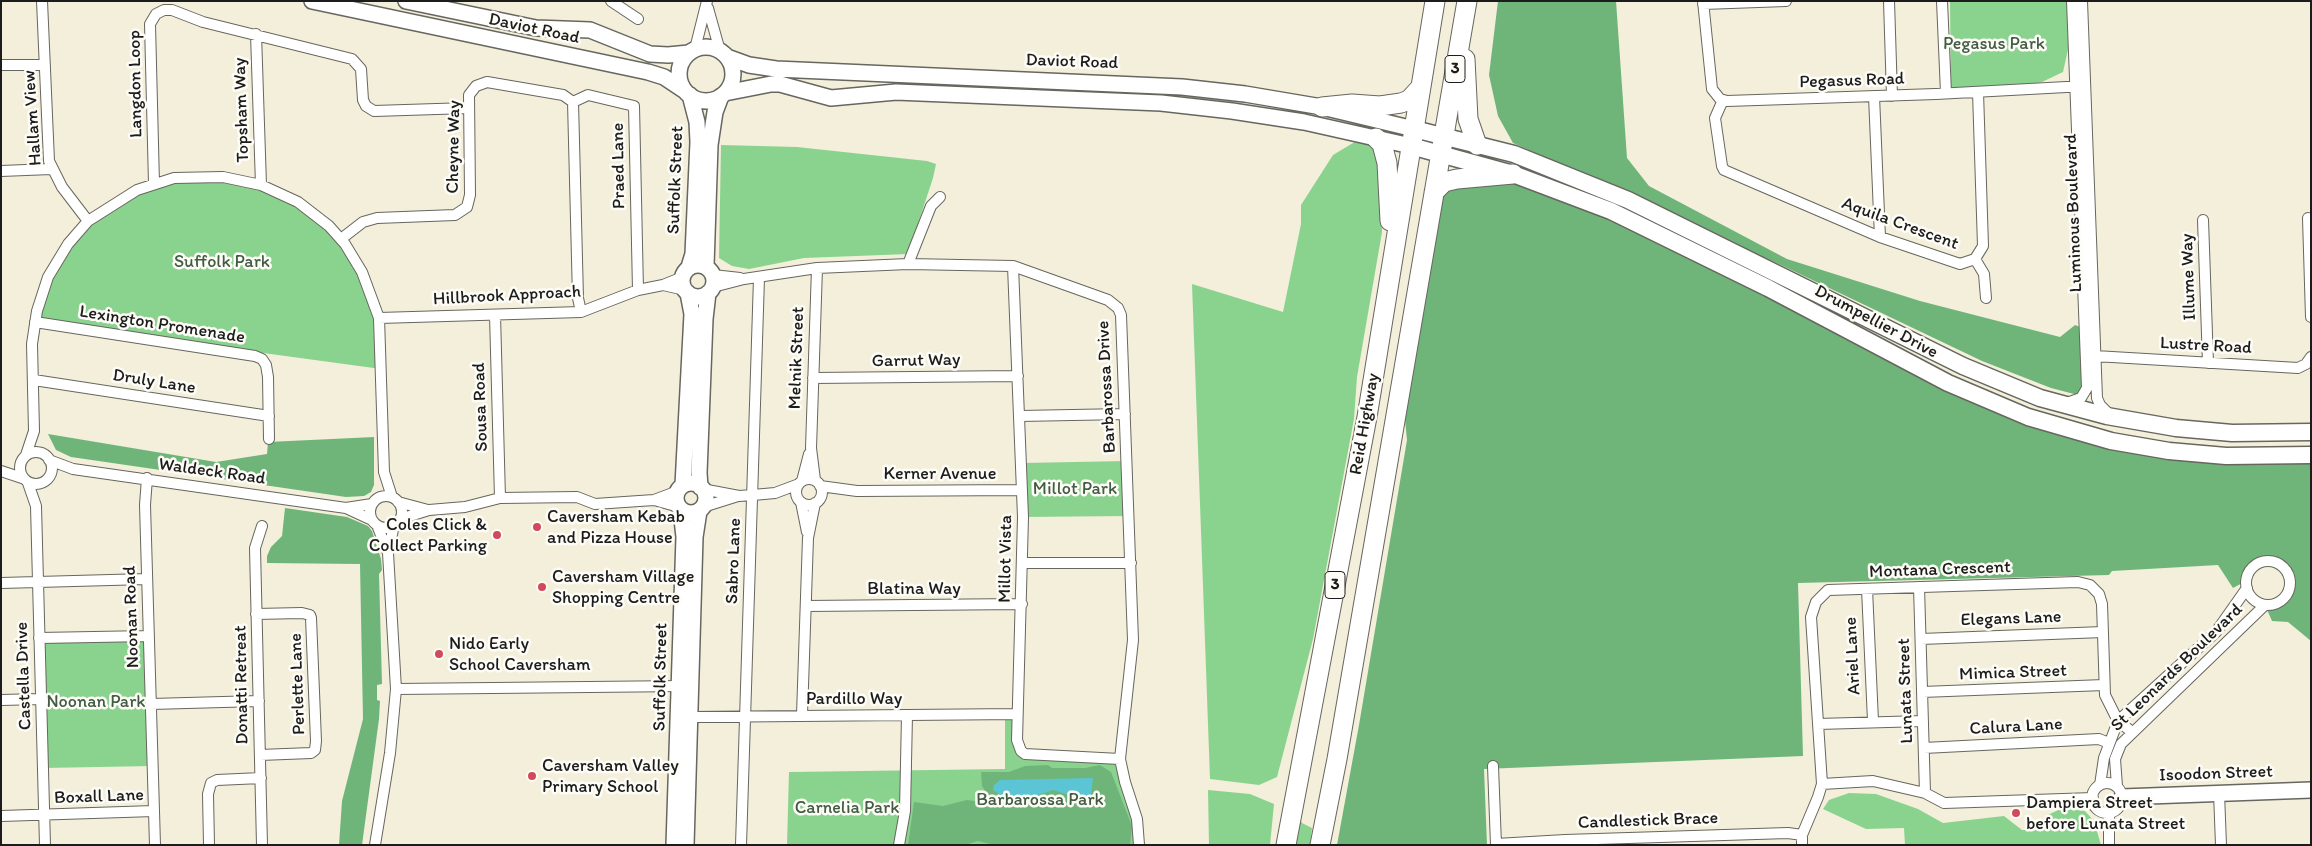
<!DOCTYPE html>
<html>
<head>
<meta charset="utf-8">
<style>
  body { margin:0 }
  #map { position:relative; width:2312px; height:846px; overflow:hidden; background:#f3efdb; font-family:Itim,sans-serif }
  canvas { display:block }
  .frame { position:absolute; inset:0; border:2px solid #1c1c1c; pointer-events:none }
</style>
</head>
<body>
<div id="map">
<canvas width="2312" height="846"></canvas>
<div class="frame"></div>
</div>
<script>
const ctx = document.querySelector('canvas').getContext('2d');
ctx.lineJoin = 'round';
function fill(path, color) { ctx.fillStyle = color; ctx.fill(path, 'evenodd'); }
const shape = rows => new Path2D(rows.map(r => 'M' + r).join(''));
function trace(path, color, width, dash) { ctx.strokeStyle = color; ctx.lineWidth = width; ctx.lineCap = dash ? 'butt' : 'round'; ctx.setLineDash(dash || []); ctx.stroke(path); }
function label(font, color, halo, rows, align = 'center') {
  ctx.font = font + ' Itim,sans-serif'; ctx.lineWidth = 5; ctx.setLineDash([]); ctx.textBaseline = 'middle'; ctx.strokeStyle = halo; ctx.fillStyle = color; for (const [text, x, y, turn = 0] of rows) {
    ctx.save(); ctx.translate(x, y); ctx.rotate((+turn || 0) * Math.PI / 180); ctx.textAlign = isNaN(turn) ? turn : align; if (halo) ctx.strokeText(text, 0, 0); ctx.fillText(text, 0, 0); ctx.restore();
  }
}
fill(shape([
  [1950,1,2067,1,2069,45,2063,72,2042,82,2021,86,1951,90],
  [1358,140,1375,148,1382,177,1382,232,1357,377,1354,419,1313,639,1277,777,1259,785,1210,779,1192,284,1283,312,1301,224,1301,205,1333,155],
  [721,145,797,147,927,161,936,164,933,178,908,254,804,258,749,269,732,266,719,258],
  [187,177,261,185,329,226,371,293,381,369,35,322,37,311,68,244,113,203],
  [1127,461,1129,516,1023,517,1022,463],
  [149,636,153,766,43,768,39,638],
  [1005,714,1017,714,1021,751,1120,759,1139,845,787,845,789,772,1005,769],
  [1208,790,1250,794,1274,804,1270,845,1209,845],
  [1849,793,1876,794,1918,809,1943,823,2004,816,2022,830,2031,830,2048,815,2058,810,2072,809,2085,811,2094,821,2101,845,1905,845,1904,828,1866,829,1823,809,1829,800],
  [1298,815,1302,823,1312,828,1310,845,1293,845]
]), '#8ad38e');
fill(shape([
  [1498,1,1616,1,1627,158,1649,186,1787,259,1920,301,2060,337,2075,325,2083,328,2085,388,2079,394,2074,394,2051,388,1982,361,1783,266,1513,143,1498,116,1489,75],
  [1476,176,1565,192,1922,369,2097,438,2311,455,2311,641,2288,622,2272,621,2265,605,2279,603,2289,592,2291,585,2288,571,2276,557,2259,559,2252,567,2246,581,2233,588,2218,565,2112,571,2109,575,1798,583,1803,756,1484,769,1487,845,1337,845,1359,725,1407,440,1405,420,1430,243,1434,192],
  [48,434,216,462,267,454,268,442,374,437,374,485,371,492,364,496,346,497,71,457,56,450],
  [285,508,347,517,368,526,372,531,381,559,382,570,379,574,382,684,377,685,377,700,380,701,379,719,362,845,339,845,342,801,363,719,360,564,267,563,267,556,271,547,282,536],
  [1048,765,1052,768,1085,768,1100,765,1111,772,1132,826,1130,845,994,845,978,841,965,845,908,845,914,802,943,806,967,800,989,803,991,800,982,786,981,772,1009,772,1025,766]
]), '#6fb579');
fill(shape([
  [1093,778,1091,795,1073,796,1053,790,1021,801,1009,800,993,790,994,785,1000,780]
]), '#5bc5d6');
const street = shape([
  [42,1,49,161,62,187,88,221],
  [611,1,638,19],
  [1703,1,1712,89,1720,99,1727,101,1936,94,2085,86],
  [1889,1,1892,96],
  [1942,1,1946,93],
  [2082,1,2097,398,2100,405,2110,415],
  [1703,4,1786,1],
  [708,8,720,51],
  [256,34,261,185],
  [695,49,707,1],
  [1,65,45,65],
  [1874,96,1880,237],
  [1723,100,1715,118,1722,166,1724,170,1880,237,1960,264,1975,259,1983,246,1978,92],
  [573,102,588,95,634,106,638,290],
  [1,171,51,169],
  [154,184,150,24,156,14,164,10,172,10,203,22,352,59,361,69,363,100,366,106,374,111,468,108],
  [2308,218,2311,317],
  [2203,220,2208,363],
  [341,239,363,222,377,218,455,215,467,207,470,195,469,95,476,86,487,82,563,95,573,102,578,298,581,312],
  [1975,259,1984,274,1986,298],
  [908,264,931,206,940,197],
  [1013,266,1023,517,1017,740,1021,751,1025,754,1120,759],
  [713,275,740,278],
  [663,285,685,290],
  [713,287,744,279,817,268,908,264,1013,266,1108,300,1118,308,1121,315,1133,640,1120,759,1125,782,1137,819,1139,845],
  [495,315,500,498],
  [379,318,581,312,638,290,663,285,683,277],
  [35,322,255,356,262,359,266,365,268,377,269,439],
  [2095,356,2298,368,2306,364,2311,357],
  [813,378,1018,376],
  [34,380,269,416],
  [2067,403,2081,398,2087,388,2072,1],
  [1020,416,1125,414],
  '20 468a16 16 0 1 1 32 0a16 16 0 1 1-32 0Z',
  [26,455,34,431,32,344,37,311,48,277,68,244,88,221,137,190,174,178,223,177,261,185,298,202,329,226,345,244,362,272,379,318,384,472,392,497],
  [49,460,73,469,346,508,372,520],
  [1,471,22,478],
  [147,478,145,505,155,845],
  '796 492a13 13 0 1 1 26 0a13 13 0 1 1-26 0Z',
  [815,480,811,448,817,268],
  [802,481,809,454],
  [28,483,36,506,45,845],
  [820,486,857,491,1022,490],
  [702,489,739,496,753,495,775,493,799,484],
  '370 512a16 16 0 1 1 32 0a16 16 0 1 1-32 0Z',
  [654,500,678,491],
  [398,502,428,510],
  [801,502,807,532],
  [703,507,738,496],
  [346,508,372,504],
  [400,519,429,510,465,507,500,498,577,497,595,504,654,500,679,507],
  [377,525,388,553],
  [262,526,255,548,262,845],
  '2246 583a22 22 0 1 1 44 0a22 22 0 1 1-44 0Z',
  [1023,563,1131,563],
  [1,583,147,579],
  [1919,587,1925,793],
  [1867,589,1873,721],
  [806,606,1022,604],
  [256,614,302,613,310,615,311,618,316,741,315,750,311,753,260,755],
  [39,638,149,636],
  [1921,639,2103,632],
  [396,689,685,686],
  [1922,692,2104,685],
  [1,700,41,699],
  [151,704,259,701],
  [802,715,808,538,815,503],
  [690,717,1017,714],
  [1818,724,1923,721],
  [1924,748,2099,739,2109,743],
  [1493,766,1496,845],
  '2092 798a15 15 0 1 1 30 0a15 15 0 1 1-30 0Z',
  [1822,784,1873,781,1925,793,1944,803,2093,798],
  [2100,785,2104,758,2118,721,2216,632,2247,588],
  [2117,786,2115,759,2121,744,2265,605],
  [2219,793,2221,845],
  [2109,812,2109,845],
  [1,816,154,811],
  [1496,844,1565,840,1788,833,1802,835],
  [209,845,208,794,211,783,217,780,261,778],
  [375,845,390,753,396,689,388,553,394,525],
  [741,845,759,278],
  [899,845,905,811,907,715],
  [1802,845,1802,835,1818,797,1822,784,1811,617,1816,602,1828,590,2078,582,2090,585,2099,594,2102,604,2105,695,2118,721,2132,732]
]);
const secondary = shape([
  [312,1,648,72,664,77,685,91],
  [406,1,536,28,590,30,650,54,668,55,689,53],
  '679 74a27 27 0 1 1 54 0a27 27 0 1 1-54 0Z',
  [727,57,749,65,776,69,1182,87,1245,94,1322,107,1414,129],
  [725,93,771,84,780,84,831,98,896,92,1161,103,1232,111,1304,122,1411,146],
  '682 281a16 16 0 1 1 32 0a16 16 0 1 1-32 0Z',
  [706,266,710,145,715,112,721,96],
  [689,267,693,254,698,142,697,122,690,95],
  '676 498a15 15 0 1 1 30 0a15 15 0 1 1-30 0Z',
  [683,485,692,314,688,293],
  [700,487,699,473,705,319,708,293],
  [2122,797,2311,790],
  [674,845,684,537,681,510],
  [686,845,695,537,699,511]
]);
const primary = shape([
  [1414,129,1514,154,1628,200,1963,366,2040,398,2107,416,2176,428,2232,433,2311,432],
  [1411,146,1513,174,1611,211,1768,288,1948,383,2028,417,2111,441,2169,451,2226,456,2311,455]
]);
const highway = shape([
  [1465,59,1468,119,1477,145],
  [1322,107,1352,104,1380,106,1401,103,1409,100,1421,87],
  [1376,138,1382,144,1387,163,1390,221],
  [1434,192,1444,182,1457,179,1513,174],
  [1286,845,1367,417,1435,1],
  [1320,845,1337,759,1467,1]
]);
trace(street, '#67665f', 12);
trace(secondary, '#67665f', 18);
trace(primary, '#67665f', 19);
trace(highway, '#67665f', 21);
trace(street, '#fff', 10);
trace(secondary, '#fff', 15);
trace(primary, '#fff', 16);
trace(highway, '#fff', 19);
for (const [x, y, r, color] of [
  [537,527,5,"#d1495b"],
  [497,535,5,"#d1495b"],
  [542,587,5,"#d1495b"],
  [439,654,5,"#d1495b"],
  [532,776,5,"#d1495b"],
  [2016,813,5,"#d1495b"]
]) { const dot = new Path2D(); dot.arc(x, y, r, 0, 2 * Math.PI); ctx.fillStyle = color; ctx.fill(dot); trace(dot, '#fdfcf7', 2); }
for (const [x, y, w] of [
  [1455,69,20],
  [1335,585,20]
]) { const box = new Path2D(); box.roundRect(x - w / 2, y - 13.5, w, 27, 4); ctx.fillStyle = '#fdfcf7'; ctx.fill(box); trace(box, '#1c1c1c', 1); }
label('bold 16px', '#1c1c1c', null, [
  ["3",1455,69],
  ["3",1335,585]
]);
label('18px', '#1c1c1c', '#fdfcf7', [
  ["Daviot Road",534,29,12],
  ["Daviot Road",1072,62,2],
  ["Pegasus Road",1852,81,-2],
  ["Langdon Loop",136,84,-91],
  ["Topsham Way",242,110,-92],
  ["Hallam View",33,118,-94],
  ["Cheyne Way",454,147,-89],
  ["Praed Lane",619,166,-91],
  ["Suffolk Street",676,180,-88],
  ["Luminous Boulevard",2074,213,-92],
  ["Aquila Crescent",1900,224,20],
  ["Illume Way",2189,277,-92],
  ["Hillbrook Approach",507,296,-3],
  ["Drumpellier Drive",1876,322,28],
  ["Lexington Promenade",162,325,9],
  ["Lustre Road",2206,346,3],
  ["Melnik Street",797,358,-88],
  ["Garrut Way",916,361,-1],
  ["Druly Lane",154,382,9],
  ["Barbarossa Drive",1107,387,-93],
  ["Sousa Road",481,407,-92],
  ["Reid Highway",1365,424,-80],
  ["Waldeck Road",212,472,8],
  ["Kerner Avenue",940,474],
  ["Millot Vista",1006,559,-89],
  ["Sabro Lane",734,561,-88],
  ["Montana Crescent",1940,570,-2],
  ["Blatina Way",914,589],
  ["Noonan Road",132,617,-92],
  ["Elegans Lane",2011,619,-2],
  ["Ariel Lane",1853,656,-93],
  ["St Leonards Boulevard",2177,668,-44],
  ["Mimica Street",2013,673,-2],
  ["Castella Drive",24,676,-92],
  ["Suffolk Street",661,677,-89],
  ["Perlette Lane",298,684,-92],
  ["Donatti Retreat",242,685,-91],
  ["Lunata Street",1906,691,-92],
  ["Pardillo Way",854,699],
  ["Calura Lane",2016,727,-3],
  ["Isoodon Street",2216,774,-2],
  ["Boxall Lane",99,797,-2],
  ["Candlestick Brace",1648,821,-2]
]);
label('18px', '#425c44', '#fdfcf7', [
  ["Pegasus Park",1994,44],
  ["Suffolk Park",222,262],
  ["Millot Park",1075,489],
  ["Noonan Park",96,702],
  ["Barbarossa Park",1040,800],
  ["Carnelia Park",847,808]
]);
label('18px', '#1c1c1c', '#fdfcf7', [
  ["Caversham Kebab",547,517],
  ["and Pizza House",547,538],
  ["Coles Click &",487,525,"right"],
  ["Collect Parking",487,546,"right"],
  ["Caversham Village",552,577],
  ["Shopping Centre",552,598],
  ["Nido Early",449,644],
  ["School Caversham",449,665],
  ["Caversham Valley",542,766],
  ["Primary School",542,787],
  ["Dampiera Street",2026,803],
  ["before Lunata Street",2026,824]
], 'left');
</script>
</body>
</html>
